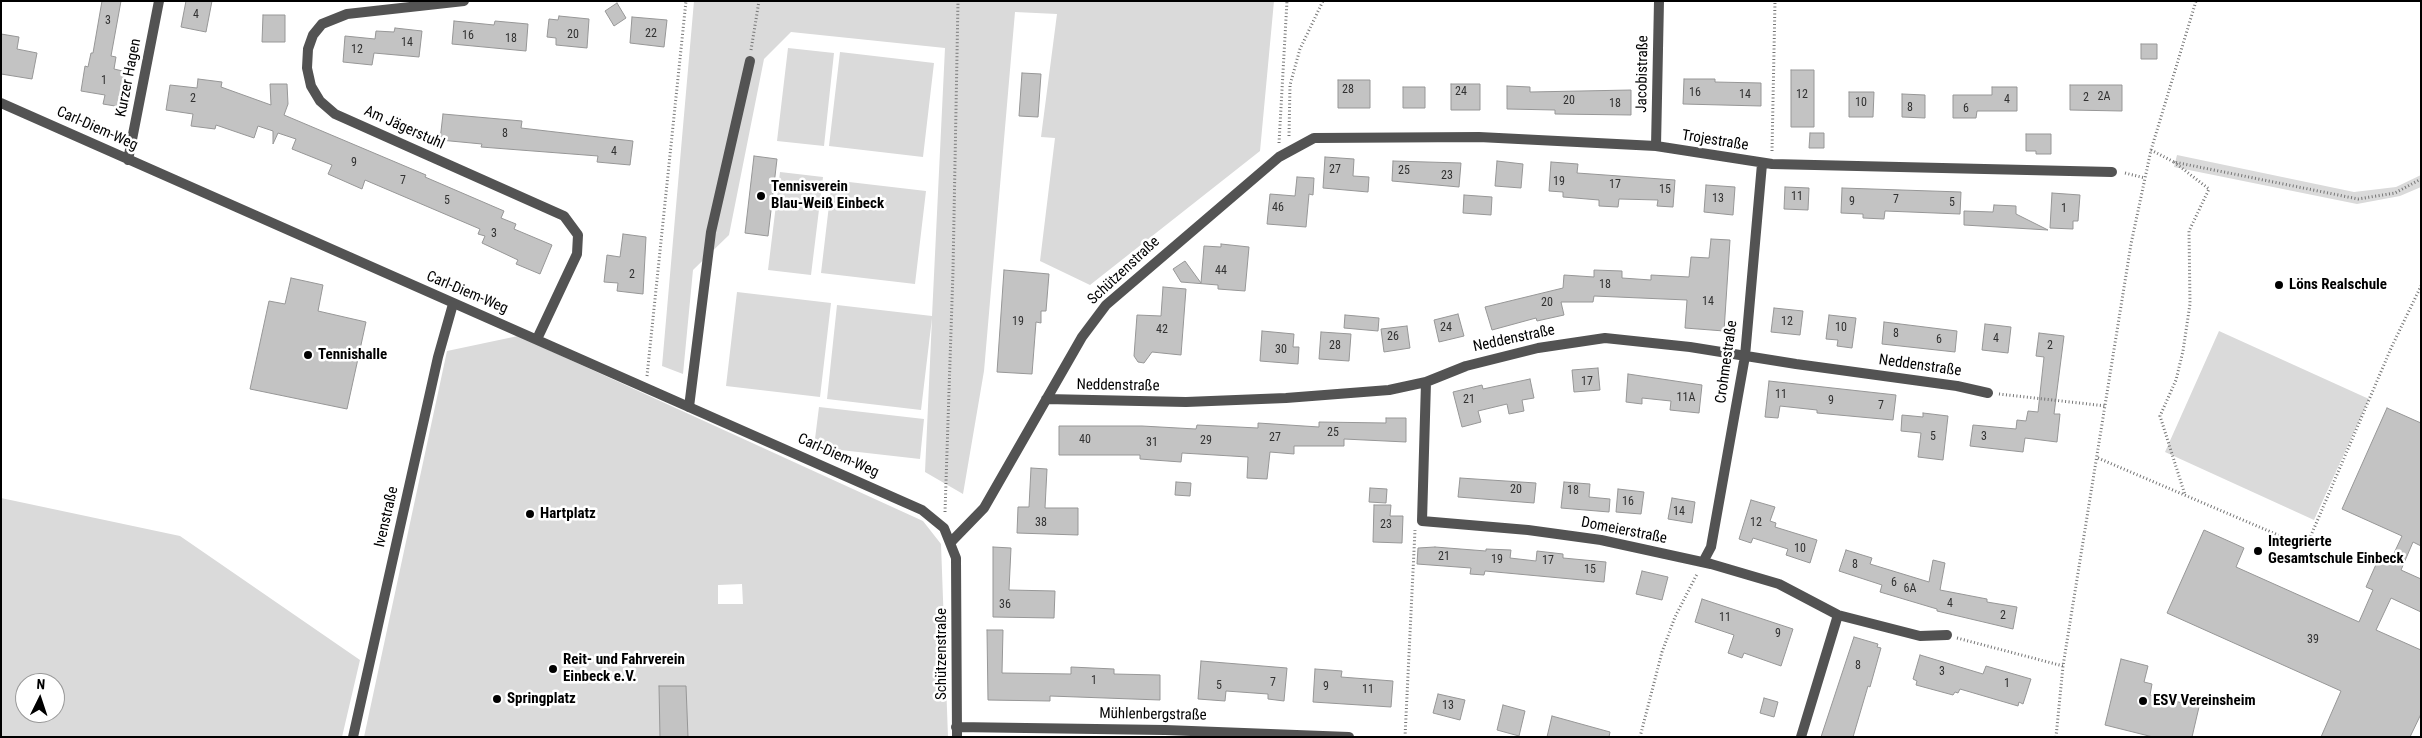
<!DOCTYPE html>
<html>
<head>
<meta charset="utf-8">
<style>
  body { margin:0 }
  #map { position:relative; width:2422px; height:738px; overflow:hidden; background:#fff; font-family:"Roboto Condensed",sans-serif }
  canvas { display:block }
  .frame { position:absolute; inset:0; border:2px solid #000; pointer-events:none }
  .north { position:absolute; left:15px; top:673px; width:50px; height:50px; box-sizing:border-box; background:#fff; border:1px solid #999; border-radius:50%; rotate:4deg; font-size:14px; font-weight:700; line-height:20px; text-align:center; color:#000 }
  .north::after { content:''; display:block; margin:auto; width:18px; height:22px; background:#000; clip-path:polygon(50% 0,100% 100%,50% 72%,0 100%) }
</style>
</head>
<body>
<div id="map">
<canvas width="2422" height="738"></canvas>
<div class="frame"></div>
<div class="north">N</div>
</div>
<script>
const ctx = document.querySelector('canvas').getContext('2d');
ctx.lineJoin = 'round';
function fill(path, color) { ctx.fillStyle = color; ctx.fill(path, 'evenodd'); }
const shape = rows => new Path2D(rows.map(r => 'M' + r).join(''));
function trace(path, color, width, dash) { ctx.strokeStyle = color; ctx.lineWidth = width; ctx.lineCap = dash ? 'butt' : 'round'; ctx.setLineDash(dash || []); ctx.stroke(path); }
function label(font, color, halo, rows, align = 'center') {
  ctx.font = font + ' "Roboto Condensed",sans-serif'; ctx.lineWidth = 5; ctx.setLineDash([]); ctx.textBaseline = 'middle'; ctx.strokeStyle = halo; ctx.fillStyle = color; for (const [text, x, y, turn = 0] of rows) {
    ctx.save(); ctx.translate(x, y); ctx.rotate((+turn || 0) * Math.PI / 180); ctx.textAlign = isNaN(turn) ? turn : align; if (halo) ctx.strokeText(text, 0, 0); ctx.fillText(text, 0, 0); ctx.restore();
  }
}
fill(shape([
  [694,1,1274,1,1260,151,1090,285,1040,261,1055,138,1041,137,1057,14,1015,12,984,371,963,494,925,472,932,318,921,410,827,399,837,305,932,316,945,48,791,32,764,59,729,235,693,270,683,374,662,366],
  [788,48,834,53,824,146,777,141],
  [840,52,934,63,923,157,829,146],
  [2177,155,2354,192,2396,187,2421,175,2421,187,2400,196,2357,204,2174,167],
  [780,172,823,177,811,275,768,270],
  [832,180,926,191,915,284,821,273],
  [737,292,831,303,820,397,726,386],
  [2219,331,2369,399,2314,520,2165,452],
  [518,336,923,521,941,544,948,737,364,737,447,351],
  [718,585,742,584,743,604,718,604],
  [819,407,924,419,920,459,814,447],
  [1,498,180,536,360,660,342,737,1,737],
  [25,683,55,683,55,713,25,713]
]), '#dadada');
const building = shape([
  [102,1,121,1,111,56,116,57,114,69,127,72,121,107,103,104,105,95,81,91,85,66,88,67,91,53,93,53,102,1],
  [186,1,212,1,206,32,181,27,186,1],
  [617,3,626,18,614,26,605,11,617,3],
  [263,15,285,15,285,42,262,42,263,15],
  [559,16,589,19,587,48,556,45,556,38,547,37,549,19,558,20,559,16],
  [632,17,667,20,664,47,630,43,632,17],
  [454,21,494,25,495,21,528,24,526,51,452,44,454,21],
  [395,28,422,31,419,57,374,53,372,65,343,62,345,36,375,39,376,31,394,32,395,28],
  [1,34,19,37,17,49,37,53,32,79,1,74,1,34],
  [2141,44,2157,44,2157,59,2141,59,2141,44],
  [1791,70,1814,70,1814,127,1791,127,1791,70],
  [1022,73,1041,74,1038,117,1019,116,1022,73],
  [198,79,222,82,221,87,271,105,270,84,287,84,288,104,284,115,426,175,425,177,504,211,501,218,516,224,514,229,552,245,540,274,516,264,518,260,482,243,485,236,478,234,480,229,365,180,362,189,328,174,332,165,292,149,296,139,278,133,273,144,273,131,258,126,254,138,216,125,215,129,191,126,193,114,166,110,170,85,197,88,198,79],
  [1684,79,1715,79,1715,82,1761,83,1761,106,1683,104,1684,79],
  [1338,80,1370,80,1370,108,1338,108,1338,80],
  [1451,84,1480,84,1480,110,1451,110,1451,84],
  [2070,85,2122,85,2122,111,2070,110,2070,85],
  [1507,86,1530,87,1530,92,1631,90,1631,115,1555,114,1555,110,1507,109,1507,86],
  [1403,87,1425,87,1425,108,1403,108,1403,87],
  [1992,87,2017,87,2017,111,1977,111,1976,118,1953,118,1953,95,1992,95,1992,87],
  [1849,92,1874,92,1873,117,1849,117,1849,92],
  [1902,94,1925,95,1925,118,1902,117,1902,94],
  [443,114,522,121,521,128,633,141,630,165,597,162,598,156,481,147,482,144,440,140,443,114],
  [1810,133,1824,133,1824,148,1809,148,1810,133],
  [2026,134,2051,134,2051,154,2036,154,2036,151,2026,151,2026,134],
  [754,156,777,159,768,236,745,233,754,156],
  [1325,157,1354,159,1353,176,1369,177,1368,192,1323,188,1325,157],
  [1393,161,1461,163,1459,187,1392,181,1393,161],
  [1497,161,1523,164,1521,188,1495,186,1497,161],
  [1551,162,1578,164,1577,173,1675,180,1673,207,1657,206,1658,200,1619,199,1618,207,1599,206,1599,200,1563,197,1563,192,1549,191,1551,162],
  [1297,177,1314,178,1313,195,1309,194,1306,227,1267,224,1270,194,1295,196,1297,177],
  [1706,185,1735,187,1733,215,1704,212,1706,185],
  [1785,187,1809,188,1808,210,1784,209,1785,187],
  [1842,188,1961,192,1960,214,1885,211,1884,219,1863,218,1863,214,1841,213,1842,188],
  [2052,193,2080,195,2078,221,2073,221,2073,229,2050,228,2052,193],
  [1464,195,1492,197,1491,215,1463,213,1464,195],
  [1994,205,2016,206,2016,214,2048,230,1964,225,1964,211,1993,212,1994,205],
  [623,234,646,237,643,294,617,291,618,283,604,282,607,255,620,257,623,234],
  [1711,239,1730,240,1724,331,1685,328,1687,300,1594,296,1593,302,1561,302,1564,315,1537,321,1536,318,1492,330,1485,307,1563,288,1564,275,1594,277,1594,270,1622,271,1622,278,1651,280,1651,275,1689,277,1691,257,1709,258,1711,239],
  [1221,244,1249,247,1245,291,1218,289,1218,285,1181,282,1173,269,1185,261,1201,283,1204,246,1221,247,1221,244],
  [1004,270,1049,274,1046,311,1041,311,1041,323,1036,322,1032,374,997,372,1004,270],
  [291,278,323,285,318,311,366,322,347,409,250,389,269,301,285,304,291,278],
  [1163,287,1186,289,1181,355,1152,352,1144,363,1138,362,1134,356,1137,315,1161,316,1163,287],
  [1774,308,1803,311,1800,335,1771,332,1774,308],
  [1458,314,1464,336,1439,342,1434,320,1458,314],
  [1345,315,1379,318,1378,331,1344,328,1345,315],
  [1829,315,1856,318,1852,348,1837,346,1838,340,1826,339,1829,315],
  [1884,322,1957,331,1955,352,1882,344,1884,322],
  [1985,324,2011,327,2008,353,1982,350,1985,324],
  [1407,326,1410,348,1384,352,1381,329,1407,326],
  [1262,331,1294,334,1293,347,1299,347,1298,364,1260,361,1262,331],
  [1321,332,1351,334,1349,361,1319,359,1321,332],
  [2039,333,2064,336,2054,414,2060,414,2057,442,2025,438,2023,452,1970,446,1973,425,2016,429,2017,420,2026,421,2028,411,2038,412,2044,357,2036,356,2039,333],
  [1598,368,1600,390,1574,392,1572,370,1598,368],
  [1628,374,1702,385,1699,413,1670,410,1671,401,1642,398,1642,404,1626,402,1628,374],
  [1530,379,1534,398,1522,400,1524,411,1509,414,1507,404,1478,411,1481,422,1462,427,1453,392,1482,385,1483,389,1530,379],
  [1769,381,1896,395,1893,420,1817,413,1817,410,1780,406,1778,418,1765,417,1769,381],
  [2387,408,2421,423,2421,546,2413,542,2401,570,2421,579,2421,612,2391,598,2376,630,2421,650,2421,714,2410,737,2321,737,2341,691,2167,613,2204,530,2244,548,2236,567,2359,622,2373,590,2366,587,2378,560,2389,564,2402,536,2342,509,2387,408],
  [1923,413,1948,416,1943,460,1918,457,1921,433,1901,431,1902,415,1923,417,1923,413],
  [1386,418,1406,418,1406,442,1344,439,1344,446,1294,446,1294,454,1270,452,1267,479,1247,478,1248,457,1182,453,1181,462,1140,459,1140,455,1059,455,1059,426,1142,426,1196,429,1197,425,1258,428,1258,423,1319,427,1319,422,1386,423,1386,418],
  [1031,468,1047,469,1045,508,1078,508,1078,535,1017,533,1018,507,1029,507,1031,468],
  [1460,478,1536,483,1534,503,1458,497,1460,478],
  [1176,482,1191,483,1190,496,1175,495,1176,482],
  [1564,482,1590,484,1589,497,1610,499,1609,512,1561,508,1564,482],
  [1370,488,1387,489,1386,503,1369,502,1370,488],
  [1618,489,1644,492,1641,514,1616,512,1618,489],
  [1672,498,1695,502,1692,523,1668,519,1672,498],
  [1751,500,1775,507,1770,521,1776,523,1775,527,1817,540,1810,563,1786,555,1788,549,1753,538,1751,543,1739,539,1751,500],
  [1374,505,1391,505,1390,516,1403,516,1402,543,1373,542,1374,505],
  [993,547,1011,548,1009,590,1055,591,1054,618,993,617,993,547],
  [1435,547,1486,551,1486,549,1511,550,1510,558,1536,561,1537,551,1563,554,1563,558,1606,562,1604,582,1485,571,1484,575,1470,574,1471,568,1417,564,1418,548,1435,547],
  [1846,550,1872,558,1870,564,1929,582,1933,560,1945,563,1940,590,1987,599,1987,602,2017,607,2013,629,1937,611,1937,609,1880,592,1882,585,1839,571,1846,550],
  [1642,571,1668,577,1662,600,1636,594,1642,571],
  [1702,599,1793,629,1781,666,1744,653,1742,658,1728,653,1734,635,1695,622,1702,599],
  [987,630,1003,630,1002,673,1071,674,1071,667,1114,669,1114,674,1160,675,1160,700,1050,696,1050,701,988,700,987,630],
  [1854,637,1878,644,1877,647,1881,648,1870,687,1868,686,1853,737,1821,737,1854,637],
  [1920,655,1983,674,1986,666,2031,679,2023,704,2019,702,2018,706,1960,689,1958,693,1955,692,1953,695,1916,685,1917,681,1913,679,1920,655],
  [2121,659,2148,666,2144,682,2152,684,2150,695,2199,707,2192,737,2153,737,2105,725,2121,659],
  [1201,661,1287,668,1284,701,1268,699,1268,694,1226,691,1225,701,1198,699,1201,661],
  [1315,669,1342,671,1341,677,1393,681,1391,707,1313,702,1315,669],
  [659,686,686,686,688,737,660,737,659,686],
  [1438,694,1465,700,1460,720,1433,713,1438,694],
  [1764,698,1778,702,1774,717,1760,713,1764,698],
  [1503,705,1525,711,1519,736,1497,730,1503,705],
  [1552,716,1610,732,1609,737,1547,737,1552,716]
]);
fill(building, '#c3c3c3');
trace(building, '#979797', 1);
trace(shape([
  [751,50,759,1],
  [1289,136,1290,85,1300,49,1323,1],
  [1279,143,1287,1],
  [2151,150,2174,162,2358,199,2395,193,2421,179],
  [1772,151,1775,1],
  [2174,162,2209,189,2189,231,2190,304,2183,351,2176,380,2160,416,2185,495],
  [2125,173,2145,178],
  [647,376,686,1],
  [1999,394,2106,406],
  [2098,458,2306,547,2392,346,2421,286],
  [945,512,953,271,958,1],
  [1957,638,2063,666],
  [1405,737,1415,530],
  [1640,737,1662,652,1675,617,1697,574],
  [2056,737,2063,666,2131,244,2151,150,2196,1]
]), '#757575', 3, [1, 2.5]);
trace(shape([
  [689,407,711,232,750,61]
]), '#535353', 10);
trace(shape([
  [464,1,347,14,322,24,313,35,308,49,307,68,311,86,320,101,335,114,564,216,578,235,577,254,537,339],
  [1,103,922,510,944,528,956,558,957,737],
  [1656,146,1659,1],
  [128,160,159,1],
  [1426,382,1422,521,1528,530,1601,540,1711,564,1779,584,1838,615,1920,636,1947,635],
  [1046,399,1186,402,1286,398,1389,390,1426,382,1466,366,1538,348,1605,338,1690,347,1796,364,1957,386,1988,393],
  [951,542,984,508,1082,337,1106,305,1279,157,1314,138,1479,137,1656,146,1772,164,2112,172],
  [1703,562,1711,547,1745,356,1762,164],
  [956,727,1165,730,1349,737],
  [353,737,438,357,453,304],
  [1801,737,1838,615]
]), '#535353', 10);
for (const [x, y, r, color] of [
  [761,196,5,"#000"],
  [2279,285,5,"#000"],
  [308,355,5,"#000"],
  [530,514,5,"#000"],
  [2258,551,5,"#000"],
  [553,669,5,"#000"],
  [497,699,5,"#000"],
  [2143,701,5,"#000"]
]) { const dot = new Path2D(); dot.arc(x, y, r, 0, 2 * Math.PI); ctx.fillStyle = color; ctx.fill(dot); trace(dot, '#fff', 2); }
label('12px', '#313131', null, [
  ["4",196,15],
  ["3",108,21],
  ["22",651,34],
  ["20",573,35],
  ["16",468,36],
  ["18",511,39],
  ["14",407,43],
  ["12",357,50],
  ["1",104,81],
  ["28",1348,90],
  ["24",1461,92],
  ["16",1695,93],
  ["14",1745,95],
  ["12",1802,95],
  ["2A",2104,97],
  ["2",2086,98],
  ["2",193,99],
  ["4",2007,100],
  ["20",1569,101],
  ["10",1861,103],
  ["18",1615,104],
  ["8",1910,108],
  ["6",1966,109],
  ["8",505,134],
  ["4",614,152],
  ["9",354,163],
  ["27",1335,170],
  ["25",1404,171],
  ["23",1447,176],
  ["7",403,181],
  ["19",1559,182],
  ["17",1615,185],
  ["15",1665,190],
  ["11",1797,197],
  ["13",1718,199],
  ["7",1896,200],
  ["5",447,201],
  ["9",1852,202],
  ["5",1952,203],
  ["46",1278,208],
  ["1",2064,209],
  ["3",494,234],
  ["44",1221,271],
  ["2",632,275],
  ["18",1605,285],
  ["14",1708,302],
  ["20",1547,303],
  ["19",1018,322],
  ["12",1787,322],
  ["24",1446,328],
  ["10",1841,328],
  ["42",1162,330],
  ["8",1896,334],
  ["26",1393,337],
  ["4",1996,339],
  ["6",1939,340],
  ["28",1335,346],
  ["2",2050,346],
  ["30",1281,350],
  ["17",1587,382],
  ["11",1781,395],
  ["11A",1686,398],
  ["21",1469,400],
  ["9",1831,401],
  ["7",1881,406],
  ["25",1333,433],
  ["5",1933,437],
  ["3",1984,437],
  ["27",1275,438],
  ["40",1085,440],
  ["29",1206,441],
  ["31",1152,443],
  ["20",1516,490],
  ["18",1573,491],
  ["16",1628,502],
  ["14",1679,512],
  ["38",1041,523],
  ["12",1756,523],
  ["23",1386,525],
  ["10",1800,549],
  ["21",1444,557],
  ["19",1497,560],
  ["17",1548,561],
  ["8",1855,565],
  ["15",1590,570],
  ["6",1894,583],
  ["6A",1910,589],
  ["4",1950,604],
  ["36",1005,605],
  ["2",2003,616],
  ["11",1725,618],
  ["9",1778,634],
  ["39",2313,640],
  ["8",1858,666],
  ["3",1942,672],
  ["1",1094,681],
  ["7",1273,683],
  ["1",2007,684],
  ["5",1219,686],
  ["9",1326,687],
  ["11",1368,690],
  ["13",1448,706]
]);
label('15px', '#000', '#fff', [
  ["Jacobistraße",1643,74,-89],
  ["Kurzer Hagen",129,78,-79],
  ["Am Jägerstuhl",404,128,24],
  ["Carl-Diem-Weg",97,129,24],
  ["Trojestraße",1715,141,9],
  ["Schützenstraße",1124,271,-43],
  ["Carl-Diem-Weg",467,293,23],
  ["Neddenstraße",1514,339,-12],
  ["Crohmestraße",1727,362,-82],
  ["Neddenstraße",1920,366,8],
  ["Neddenstraße",1118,386,1],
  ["Carl-Diem-Weg",838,456,24],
  ["Ivenstraße",387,517,-77],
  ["Domeierstraße",1624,531,11],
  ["Schützenstraße",942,654,-90],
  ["Mühlenbergstraße",1153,715,1]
]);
label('bold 15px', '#000', '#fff', [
  ["Tennisverein",771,187],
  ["Blau-Weiß Einbeck",771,204],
  ["Löns Realschule",2289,285],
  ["Tennishalle",318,355],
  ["Hartplatz",540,514],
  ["Integrierte",2268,542],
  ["Gesamtschule Einbeck",2268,559],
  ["Reit- und Fahrverein",563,660],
  ["Einbeck e.V.",563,677],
  ["Springplatz",507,699],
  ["ESV Vereinsheim",2153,701]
], 'left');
</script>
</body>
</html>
